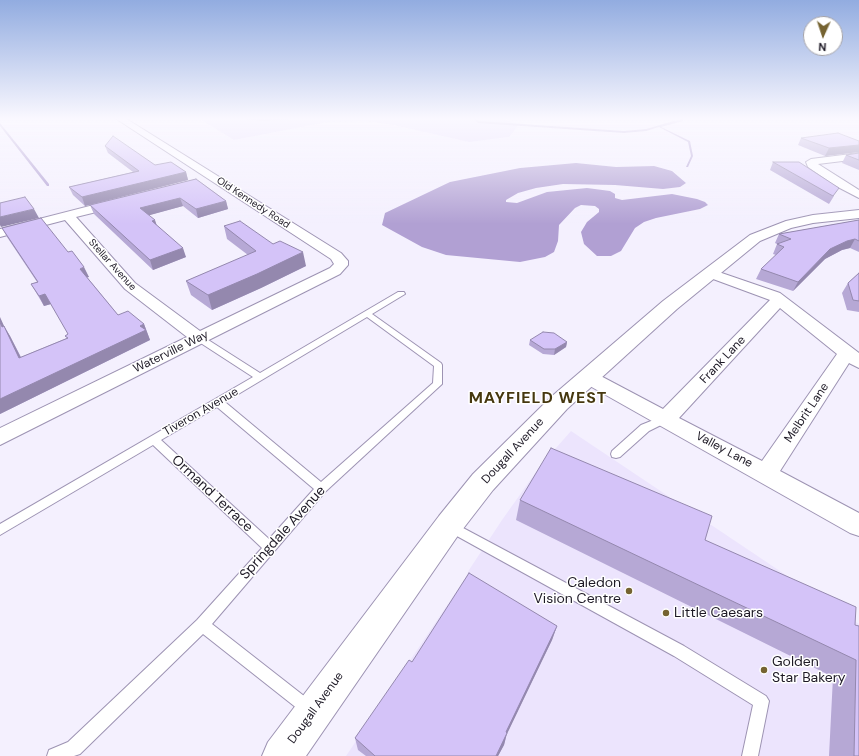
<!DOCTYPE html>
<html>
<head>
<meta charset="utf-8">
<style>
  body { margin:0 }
  #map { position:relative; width:859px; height:756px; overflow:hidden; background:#f4f0fe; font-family:"DM Sans",sans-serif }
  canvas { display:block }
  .north { position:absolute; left:803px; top:16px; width:40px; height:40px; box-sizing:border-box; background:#fff; border:1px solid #a5a3a8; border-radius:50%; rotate:183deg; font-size:11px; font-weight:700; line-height:16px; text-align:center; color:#1d1925 }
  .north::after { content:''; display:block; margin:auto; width:14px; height:18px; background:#756331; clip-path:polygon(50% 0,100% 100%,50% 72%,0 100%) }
</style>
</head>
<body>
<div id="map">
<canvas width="859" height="756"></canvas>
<div class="north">N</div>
</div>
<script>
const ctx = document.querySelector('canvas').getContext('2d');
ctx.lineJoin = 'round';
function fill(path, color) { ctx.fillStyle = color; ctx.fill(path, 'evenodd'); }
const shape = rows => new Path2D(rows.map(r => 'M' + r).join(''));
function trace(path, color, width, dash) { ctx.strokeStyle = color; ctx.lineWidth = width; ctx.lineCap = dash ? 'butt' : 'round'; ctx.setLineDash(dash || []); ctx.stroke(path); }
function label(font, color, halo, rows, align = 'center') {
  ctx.font = font + ' "DM Sans",sans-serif'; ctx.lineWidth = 3; ctx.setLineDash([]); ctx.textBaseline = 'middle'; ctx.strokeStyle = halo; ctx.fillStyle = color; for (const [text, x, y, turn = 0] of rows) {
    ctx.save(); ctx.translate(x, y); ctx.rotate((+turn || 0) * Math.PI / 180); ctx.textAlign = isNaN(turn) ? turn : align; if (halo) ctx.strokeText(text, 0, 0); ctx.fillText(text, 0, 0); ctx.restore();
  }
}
fill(shape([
  [571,431,859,624,859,756,346,756,466,577,469,570,502,520,541,465]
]), '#ece4fd');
fill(shape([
  [198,118,503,118,518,126,509,137,469,142,389,124,364,121,327,122,234,140]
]), '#e7ddfc');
fill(shape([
  [576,163,616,167,654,166,672,171,686,183,680,187,663,189,615,185,563,184,536,188,518,193,506,200,506,202,517,203,547,192,587,188,610,191,615,194,615,198,622,200,672,194,697,199,705,202,708,205,700,209,656,218,644,222,635,228,621,251,611,256,597,256,584,244,581,232,587,222,599,212,599,209,595,206,581,205,575,208,559,225,558,241,554,252,545,257,520,262,446,255,422,247,382,225,385,213,450,182,520,168]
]), '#b1a0d3');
fill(shape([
  [231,118,263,119,314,118,263,121,231,118],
  [473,118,475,118,479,121,624,131,646,129,684,118,683,121,661,127,690,141,693,156,688,167,686,167,691,156,688,142,659,127,646,131,624,133,478,123,473,118],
  [0,123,49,184,49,186,47,186,0,126,0,123]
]), '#b1a0d3');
const service = shape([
  [398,292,404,292,405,294,372,314,441,363,442,365,442,384,325,492,212,624,313,703,316,708,313,713,308,716,303,713,203,634,80,754,74,756,47,756,49,750,68,742,197,620,262,548,153,445,0,535,0,524,253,377,196,340,195,338,196,336,202,336,260,373,398,292],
  [367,317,434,366,433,383,321,482,225,402,367,317],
  [217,407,314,489,269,539,161,440,217,407],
  [666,415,669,417,671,419,669,421,649,431,620,457,616,458,612,457,611,454,612,451,641,425,666,415],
  [450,521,684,646,766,696,769,701,758,756,742,756,753,705,674,656,446,530,444,526,446,522,450,521]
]);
const minor = shape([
  [115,118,125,118,341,253,348,261,348,265,340,274,0,445,0,428,187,337,125,289,65,220,0,237,0,229,117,199,121,200,123,203,121,206,76,217,135,283,200,331,330,268,334,264,331,259,115,118],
  [859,153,859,159,818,164,859,190,859,198,834,185,808,167,806,162,811,159,859,153],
  [710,269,780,293,859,353,859,368,849,363,780,471,859,513,859,536,850,533,581,381,579,377,581,373,588,371,595,373,663,409,770,300,705,276,703,273,705,270,710,269],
  [780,308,837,354,762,461,679,418,780,308]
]);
const tertiary = shape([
  [859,210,859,218,813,223,791,228,760,241,677,309,567,409,493,490,459,534,306,756,262,756,268,742,439,516,473,474,551,397,663,301,750,235,786,221,813,215,859,210]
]);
trace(service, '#9d93b3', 2);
trace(minor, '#9d93b3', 2);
trace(tertiary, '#9d93b3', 2);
fill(service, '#fff');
fill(minor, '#fff');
fill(tertiary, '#fff');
fill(shape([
  [801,138,859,141,859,152,825,156,798,145],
  [105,146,155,165,186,172,188,180,85,206,73,195,69,187,133,172,108,153],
  [859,153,859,170,842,163,846,155],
  [773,162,834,196,829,204,770,170],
  [196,179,226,201,228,209,198,218,183,206,149,215,156,225,186,257,153,270,94,214,90,205],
  [859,220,859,252,850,248,842,250,825,259,793,291,756,279,761,269,776,255,773,254,777,244,775,243,779,234],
  [224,226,273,244,306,266,261,288,212,310,191,295,186,281,248,255,227,239],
  [2,228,68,252,89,277,87,277,118,315,144,324,150,340,0,414,4,326,10,336,21,357,67,338,65,336,68,334,51,304,44,306,31,284,37,282,7,237],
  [859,273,859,312,847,310,842,293,848,283],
  [530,340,567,342,566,347,554,355,543,354,529,345],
  [520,500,855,625,859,756,829,756,833,677,516,520],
  [557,626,552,640,507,733,504,745,498,756,366,756,358,750,355,738,412,662]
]), '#b6a8d5');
fill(shape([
  [859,145,859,152,825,156,829,148],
  [186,172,188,180,85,206,82,197],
  [180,198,183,206,143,217,140,208],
  [226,201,228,209,198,218,196,209],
  [34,209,39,218,1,227,0,225,0,217],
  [155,220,158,229,152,221],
  [855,239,850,248,842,250,825,259,793,291,798,282,830,249,847,241],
  [183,248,186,257,153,270,150,260],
  [303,252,306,266,261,288,212,310,208,295],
  [84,267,89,277,84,278,80,269],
  [45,294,51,304,44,306,39,296],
  [0,317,9,337,2,327,0,322],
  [144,324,150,340,0,414,0,399],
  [4,326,10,336,26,368,19,358],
  [567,342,566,347,554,355,555,349],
  [557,626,552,640,507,734,507,733,504,745,498,756,496,756,506,732]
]), '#9488ae');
const building = shape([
  [838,133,859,141,859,145,829,148,801,138,838,133],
  [113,136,155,165,171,162,186,172,82,197,69,187,139,171,105,146,113,136],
  [859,153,859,160,846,155,859,153],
  [773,162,799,162,839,188,833,196,773,162],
  [196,179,226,201,196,209,180,198,140,208,155,220,152,221,183,248,150,260,90,205,196,179],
  [25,197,34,209,0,217,0,203,25,197],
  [41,218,68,252,72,251,84,267,80,269,118,315,128,311,144,324,140,326,146,330,0,399,0,322,2,327,4,326,19,358,68,338,65,336,68,334,45,294,39,296,31,284,38,282,2,228,41,218],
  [859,220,859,241,855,239,847,241,830,249,798,282,761,269,784,247,777,244,791,239,779,234,859,220],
  [240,221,273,244,280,241,303,252,257,274,208,295,186,281,256,251,224,226,240,221],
  [859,273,859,301,853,300,848,283,859,273],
  [543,332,554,333,567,342,555,349,544,349,530,340,543,332],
  [551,448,712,516,705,540,856,607,855,625,859,626,859,756,854,756,856,660,520,500,551,448],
  [469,573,557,626,506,732,507,733,496,756,375,756,355,738,409,660,412,662,469,573]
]);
fill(building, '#d4c3f8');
trace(building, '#9488ae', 1);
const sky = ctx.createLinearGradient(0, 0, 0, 224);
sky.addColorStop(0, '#92ace0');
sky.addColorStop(0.53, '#faf8ff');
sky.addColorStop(1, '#faf8ff00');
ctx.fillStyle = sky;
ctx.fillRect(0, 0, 859, 224);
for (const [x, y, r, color] of [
  [629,591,4,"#756331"],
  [666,613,4,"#756331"],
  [764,670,4,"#756331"]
]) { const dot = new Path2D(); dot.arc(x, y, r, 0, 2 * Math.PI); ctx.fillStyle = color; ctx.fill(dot); trace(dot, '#fff', 1.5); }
label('10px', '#1d1925', '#fff', [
  ["Old Kennedy Road",253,203,33],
  ["Stellar Avenue",112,265,48]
]);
label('12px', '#1d1925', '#fff', [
  ["Waterville Way",171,352,-26],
  ["Frank Lane",723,360,-47],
  ["Tiveron Avenue",201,412,-30],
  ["Melbrit Lane",807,413,-56],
  ["Valley Lane",724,450,28],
  ["Dougall Avenue",513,451,-47],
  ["Dougall Avenue",316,708,-54]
]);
label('14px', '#1d1925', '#fff', [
  ["Ormand Terrace",212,494,43],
  ["Springdale Avenue",283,533,-48]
]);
label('14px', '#1d1925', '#fff', [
  ["Caledon",621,583,"right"],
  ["Vision Centre",621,599,"right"],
  ["Little Caesars",674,613],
  ["Golden",772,662],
  ["Star Bakery",772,678]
], 'left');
ctx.letterSpacing = '1px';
label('bold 16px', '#46380f', '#fff', [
  ["MAYFIELD WEST",538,399]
]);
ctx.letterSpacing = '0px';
</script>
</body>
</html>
